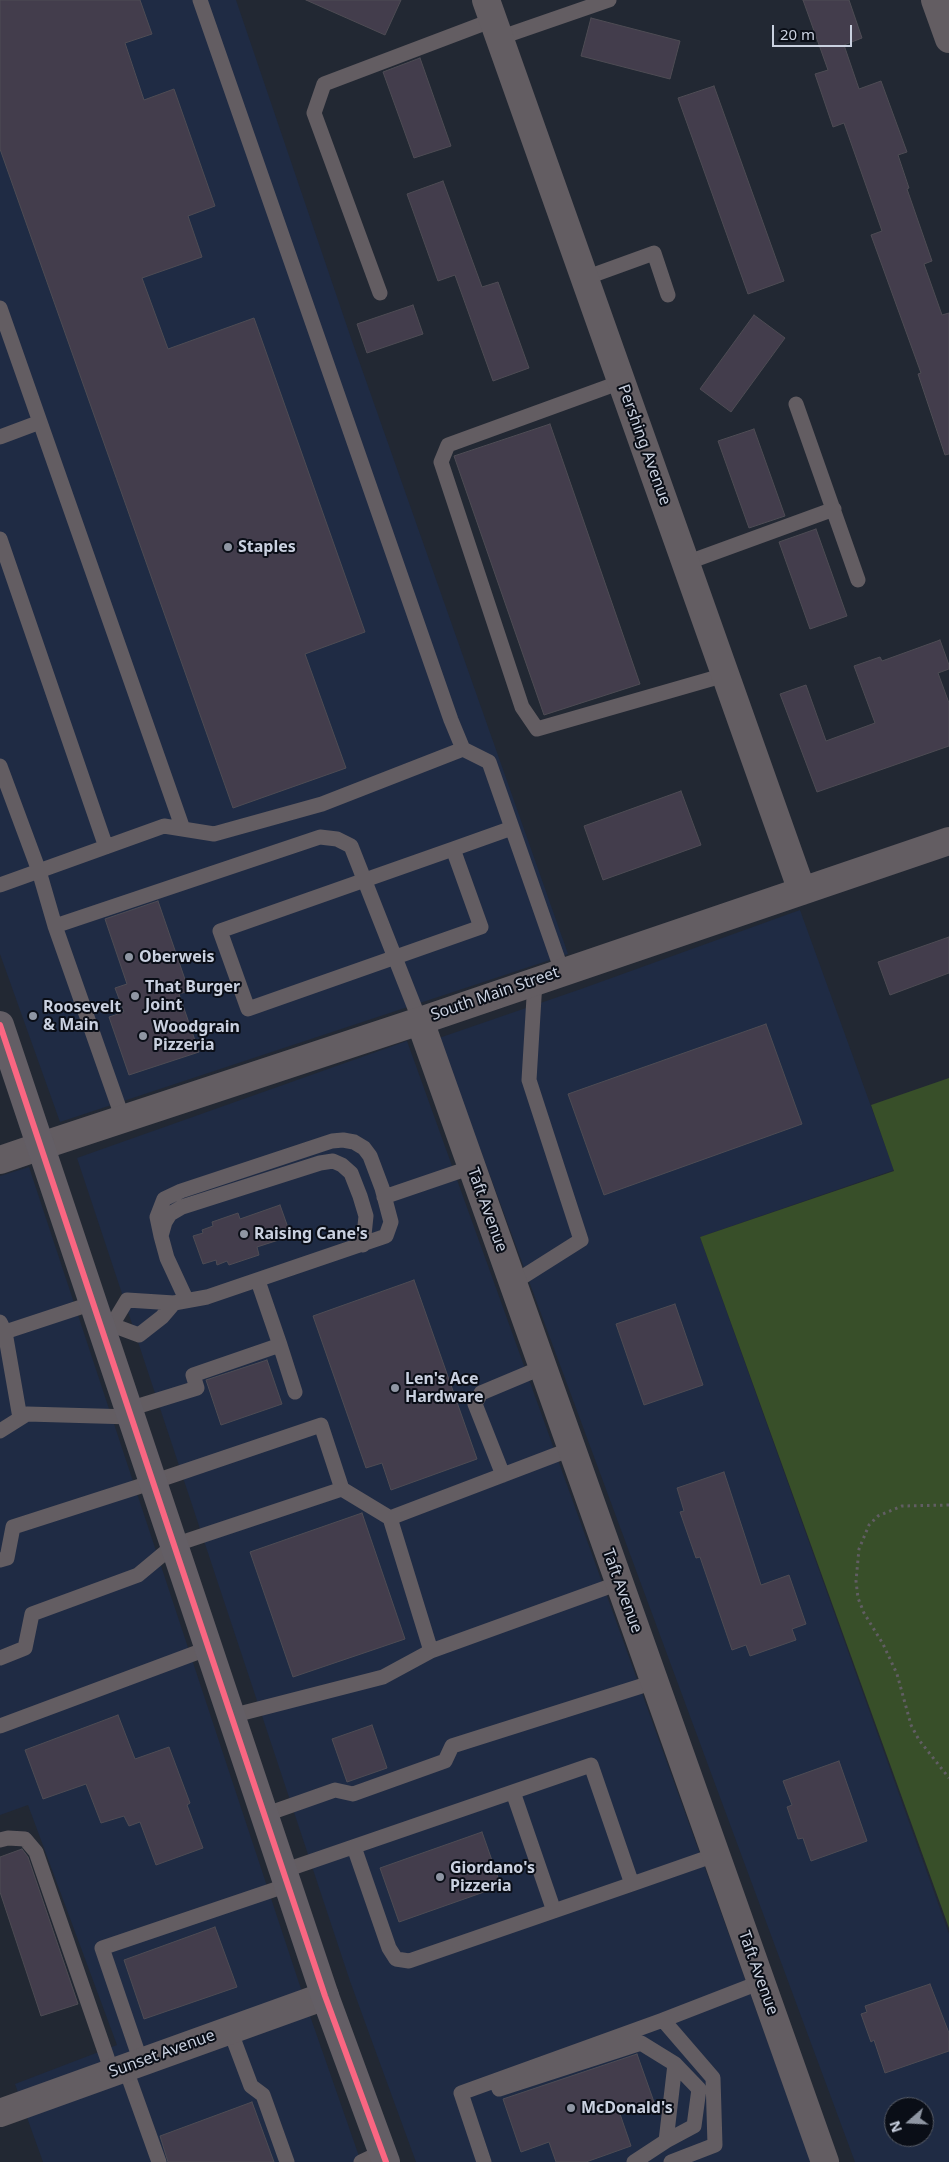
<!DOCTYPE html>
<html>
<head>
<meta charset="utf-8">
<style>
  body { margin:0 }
  #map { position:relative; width:949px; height:2162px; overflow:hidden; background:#222833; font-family:"Noto Sans",sans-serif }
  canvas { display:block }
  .north { position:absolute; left:884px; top:2097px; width:50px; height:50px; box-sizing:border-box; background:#0a0e17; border:1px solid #575c67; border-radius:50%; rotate:251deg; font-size:14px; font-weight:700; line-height:20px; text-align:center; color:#cad1e0 }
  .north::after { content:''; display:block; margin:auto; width:18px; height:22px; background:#8f96a3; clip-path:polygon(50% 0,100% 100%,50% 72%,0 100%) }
  .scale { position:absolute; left:772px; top:25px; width:80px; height:22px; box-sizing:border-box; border:2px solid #cad1e0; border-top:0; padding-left:6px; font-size:15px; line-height:18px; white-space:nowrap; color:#cad1e0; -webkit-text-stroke:4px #0a0e17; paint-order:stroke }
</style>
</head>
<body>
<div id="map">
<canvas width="949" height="2162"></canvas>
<div class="north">N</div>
<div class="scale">20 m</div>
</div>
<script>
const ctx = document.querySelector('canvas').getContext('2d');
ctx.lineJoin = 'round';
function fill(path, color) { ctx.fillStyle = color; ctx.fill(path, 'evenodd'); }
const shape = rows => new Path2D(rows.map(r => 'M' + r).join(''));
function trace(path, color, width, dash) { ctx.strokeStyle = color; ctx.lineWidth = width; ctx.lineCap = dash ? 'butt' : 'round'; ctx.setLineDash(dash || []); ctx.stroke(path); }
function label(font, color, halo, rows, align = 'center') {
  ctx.font = font + ' "Noto Sans",sans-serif'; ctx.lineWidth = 4; ctx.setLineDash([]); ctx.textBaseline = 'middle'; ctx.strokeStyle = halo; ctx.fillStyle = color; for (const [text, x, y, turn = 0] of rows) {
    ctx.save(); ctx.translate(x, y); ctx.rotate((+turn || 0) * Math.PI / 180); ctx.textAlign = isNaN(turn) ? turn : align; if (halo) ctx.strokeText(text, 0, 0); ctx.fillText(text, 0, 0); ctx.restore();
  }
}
fill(shape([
  [0,0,236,0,352,341,568,954,60,1122,0,954],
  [800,910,894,1170,700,1237,949,1934,949,2162,855,2162,439,1038,581,989],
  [894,2107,924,2107,924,2137,894,2137],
  [407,1041,811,2162,416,2162,350,1981,77,1158],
  [29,1167,308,2010,361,2162,43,2162,15,2084,117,2045,28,1805,0,1815,0,1176]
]), '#1f2b44');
fill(shape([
  [949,1078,949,1928,700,1237,894,1171,871,1105]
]), '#384f29');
const building = shape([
  [0,0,140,0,152,34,125,43,144,100,174,89,215,206,188,216,202,257,142,278,168,349,254,318,365,632,305,654,346,768,233,808,0,149,0,0],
  [306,0,401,0,385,35,306,0],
  [803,0,849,0,862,38,844,45,859,89,881,81,907,152,898,155,909,188,907,189,932,261,924,264,942,315,949,313,949,454,945,455,918,374,921,373,871,235,882,231,844,123,833,127,815,74,828,70,803,0],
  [591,18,680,41,670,79,581,56,591,18],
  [420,58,451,146,414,158,383,72,420,58],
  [714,86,784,281,748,294,678,98,714,86],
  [443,181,482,287,498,282,529,368,493,381,455,275,438,281,407,194,443,181],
  [413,305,423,334,367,353,357,324,413,305],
  [754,315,785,338,731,412,700,389,754,315],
  [550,424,640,684,544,715,454,456,550,424],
  [754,429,785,516,749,528,718,441,754,429],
  [816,529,847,616,810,629,779,542,816,529],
  [940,640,949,665,949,669,938,673,949,703,949,746,817,792,780,694,806,685,826,741,875,723,854,666,880,657,882,661,940,640],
  [681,791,701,845,603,880,584,826,681,791],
  [158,901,189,991,179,994,199,1052,129,1075,109,1017,124,1012,115,988,127,984,105,919,158,901],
  [949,937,949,973,890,995,878,962,949,937],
  [766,1024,802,1124,604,1195,568,1094,766,1024],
  [280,1205,291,1236,257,1247,259,1255,229,1265,227,1261,217,1265,216,1260,203,1264,193,1236,203,1233,202,1230,213,1226,212,1222,238,1213,240,1219,280,1205],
  [414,1280,477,1459,391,1490,382,1463,366,1468,313,1316,414,1280],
  [675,1304,703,1385,644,1405,616,1324,675,1304],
  [267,1360,282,1404,221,1425,206,1380,267,1360],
  [724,1472,761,1585,789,1575,806,1624,792,1629,796,1640,750,1656,746,1645,732,1650,700,1557,696,1558,680,1512,684,1511,677,1488,724,1472],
  [362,1513,405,1639,293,1677,250,1552,362,1513],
  [118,1715,135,1759,169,1747,190,1803,187,1805,203,1848,156,1865,140,1822,129,1826,124,1816,101,1823,86,1784,43,1799,25,1750,118,1715],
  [372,1725,387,1768,347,1782,332,1739,372,1725],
  [839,1761,867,1841,811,1861,803,1838,798,1839,787,1807,792,1805,783,1781,839,1761],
  [482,1832,501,1886,399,1922,380,1868,482,1832],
  [22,1849,28,1857,78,2004,41,2016,0,1892,0,1857,22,1849],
  [215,1927,237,1987,144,2019,124,1960,215,1927],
  [930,1984,949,2033,949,2051,885,2073,874,2040,871,2042,861,2014,867,2012,865,2006,930,1984],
  [637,2054,654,2102,620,2114,631,2146,586,2162,556,2162,549,2142,521,2152,503,2099,637,2054],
  [252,2102,274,2162,168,2162,160,2136,252,2102]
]);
fill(building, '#433d4c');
trace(building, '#4e4c54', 1);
trace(shape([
  [949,1505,902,1506,878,1516,869,1525,859,1549,856,1581,858,1598,864,1613,883,1644,897,1674,911,1725,919,1740,949,1778]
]), '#615e63', 3, [2.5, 4]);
trace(shape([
  [200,0,451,720,463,749,489,762,562,971],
  [499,38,609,0],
  [585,278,654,253,668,295],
  [380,293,314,113,324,84,493,20],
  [0,308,40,422],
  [621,382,448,445,441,462,522,707,537,729,725,675],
  [796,404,858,580],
  [0,437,40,422,183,829],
  [0,539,106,847],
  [686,563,834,509],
  [0,766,39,871,55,926,123,1119],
  [453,849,481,927,248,1009,220,931,453,849,512,828],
  [0,885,164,826,214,834,322,804,463,749],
  [55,926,320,837,337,839,351,846,420,1021],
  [384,1197,472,1167],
  [161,1236,165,1222,170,1214,182,1207,320,1163,333,1161,342,1165,351,1173,360,1196,366,1216,363,1245],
  [513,1283,581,1240,529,1080,535,981],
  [0,1322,5,1332,93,1303],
  [112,1325,139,1335,162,1317,174,1303],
  [102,1328,112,1325,127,1300,174,1303,207,1297,386,1236,391,1222,382,1188,370,1156,364,1148,354,1142,343,1140,332,1141,181,1191,164,1199,157,1217,161,1236,167,1258,186,1299],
  [5,1332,20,1418],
  [280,1345,295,1392],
  [129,1409,197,1388,193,1375,280,1345,258,1281],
  [0,1431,27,1414,132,1417],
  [503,1475,475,1404,481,1393,543,1367],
  [390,1518,571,1449],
  [0,1560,7,1558,13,1527,153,1482,321,1425,342,1489,174,1545,138,1575,32,1614,25,1648,0,1658],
  [431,1651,619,1583],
  [231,1716,383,1677,431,1651,390,1518,342,1489],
  [0,1726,209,1648],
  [513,1792,554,1911],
  [264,1815,335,1790,353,1794,445,1761,452,1746,654,1682],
  [0,1840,8,1838,25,1839,36,1852,112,2072],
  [354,1847,389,1948,396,1959,409,1961,632,1884],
  [283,1871,591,1765,632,1884,715,1855],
  [663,2020,761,1982],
  [230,2030,251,2086,263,2095,287,2162],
  [141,2062,102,1948,288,1885],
  [125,2067,159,2162],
  [499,2089,641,2043,675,2064,666,2141,634,2162],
  [666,2141,694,2126,699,2089,675,2064],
  [361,2162,382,2152],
  [484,2162,461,2093,663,2020,713,2078,715,2145,671,2162]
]), '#635d62', 15);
trace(shape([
  [486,0,802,891],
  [935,0,949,39],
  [420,1021,825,2162],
  [41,1146,420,1021,949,841],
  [0,2113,325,1996]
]), '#635d62', 28);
trace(shape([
  [0,1160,41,1146]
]), '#635d62', 28);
trace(shape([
  [0,1025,325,1996,386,2162]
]), '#635e65', 28);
trace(shape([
  [0,1025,325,1996,386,2162]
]), '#fa6682', 6);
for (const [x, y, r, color] of [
  [228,547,5,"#8f96a3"],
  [129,957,5,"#8f96a3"],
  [135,996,5,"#8f96a3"],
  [33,1016,5,"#8f96a3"],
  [143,1036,5,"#8f96a3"],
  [244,1234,5,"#8f96a3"],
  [395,1388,5,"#8f96a3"],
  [440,1877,5,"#8f96a3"],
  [571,2108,5,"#8f96a3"]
]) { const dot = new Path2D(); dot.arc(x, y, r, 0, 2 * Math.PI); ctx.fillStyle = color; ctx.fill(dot); trace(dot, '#0a0e17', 2); }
label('16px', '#cad1e0', '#0a0e17', [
  ["Pershing Avenue",644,445,70],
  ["South Main Street",495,994,-19],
  ["Taft Avenue",487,1210,70],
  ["Taft Avenue",622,1591,70],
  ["Taft Avenue",758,1973,70],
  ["Sunset Avenue",162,2054,-20]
]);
label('bold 16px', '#cad1e0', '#0a0e17', [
  ["Staples",238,547],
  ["Oberweis",139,957],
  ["That Burger",145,987],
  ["Joint",145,1005],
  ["Roosevelt",43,1007],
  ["& Main",43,1025],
  ["Woodgrain",153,1027],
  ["Pizzeria",153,1045],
  ["Raising Cane's",254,1234],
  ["Len's Ace",405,1379],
  ["Hardware",405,1397],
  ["Giordano's",450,1868],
  ["Pizzeria",450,1886],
  ["McDonald's",581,2108]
], 'left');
</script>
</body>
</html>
